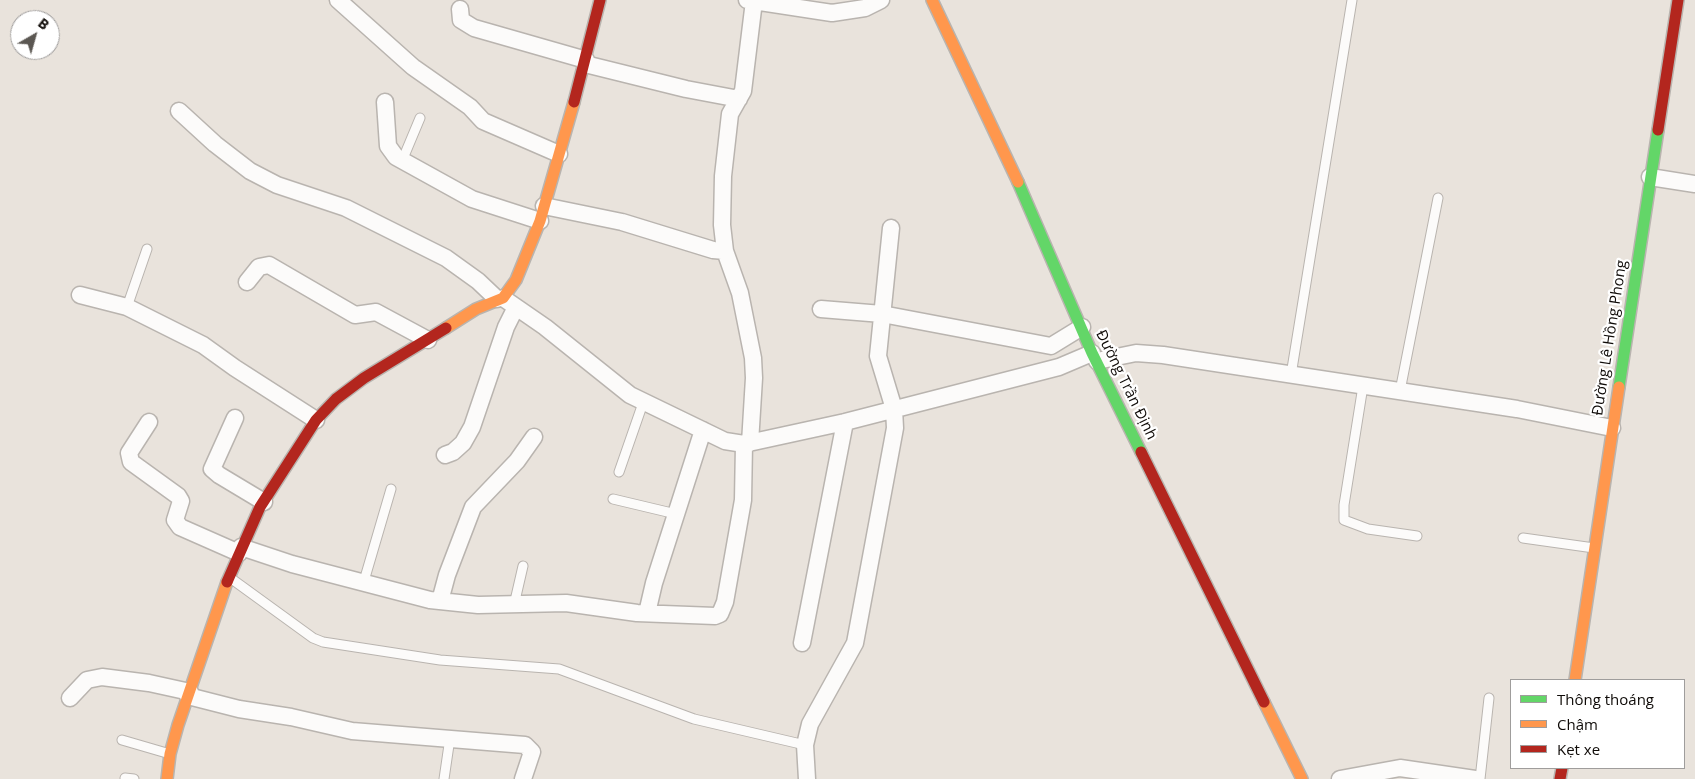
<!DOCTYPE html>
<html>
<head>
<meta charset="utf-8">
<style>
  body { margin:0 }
  #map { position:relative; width:1695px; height:779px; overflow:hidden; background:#e9e3dc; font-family:"Open Sans",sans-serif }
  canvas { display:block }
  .legend { position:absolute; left:1510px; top:679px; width:175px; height:90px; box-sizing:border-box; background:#fff; border:1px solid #9f9d9c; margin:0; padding:6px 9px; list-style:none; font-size:15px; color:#0f0b08 }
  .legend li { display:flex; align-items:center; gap:10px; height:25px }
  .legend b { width:25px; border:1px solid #9f9d9c }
  .north { position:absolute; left:10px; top:10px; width:50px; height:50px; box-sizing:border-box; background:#fff; border:1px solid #9f9d9c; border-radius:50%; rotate:38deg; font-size:14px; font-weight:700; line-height:20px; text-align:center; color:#0f0b08 }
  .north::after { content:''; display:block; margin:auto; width:18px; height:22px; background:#5b5752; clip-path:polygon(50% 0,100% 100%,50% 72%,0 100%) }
</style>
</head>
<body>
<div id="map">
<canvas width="1695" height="779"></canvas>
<ul class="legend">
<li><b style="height:6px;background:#63d668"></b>Thông thoáng</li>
<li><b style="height:6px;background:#ff974d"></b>Chậm</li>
<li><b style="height:6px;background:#b3261e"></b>Kẹt xe</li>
</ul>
<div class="north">B</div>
</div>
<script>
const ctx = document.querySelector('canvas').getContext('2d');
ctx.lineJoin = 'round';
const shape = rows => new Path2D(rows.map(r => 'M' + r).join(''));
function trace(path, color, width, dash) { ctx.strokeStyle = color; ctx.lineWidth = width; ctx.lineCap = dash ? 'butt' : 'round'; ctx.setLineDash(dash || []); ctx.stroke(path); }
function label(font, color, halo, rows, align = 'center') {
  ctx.font = font + ' "Open Sans",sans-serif'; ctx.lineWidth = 4.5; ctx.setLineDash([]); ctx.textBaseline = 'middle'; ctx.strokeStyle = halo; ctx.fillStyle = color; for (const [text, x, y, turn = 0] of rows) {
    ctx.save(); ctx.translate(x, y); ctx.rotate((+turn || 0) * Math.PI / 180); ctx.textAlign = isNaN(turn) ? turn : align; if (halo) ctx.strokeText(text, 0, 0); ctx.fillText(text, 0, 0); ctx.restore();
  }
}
const lane = shape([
  [402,161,420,118],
  [127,307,147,249],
  [1291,375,1352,0],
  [1363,386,1344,505,1344,520,1368,529,1417,536],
  [1400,391,1438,198],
  [619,472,643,403],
  [613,499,676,514],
  [1523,538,1594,548],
  [229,577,313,638,323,642,440,660,559,669,694,719,805,745],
  [364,581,391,489],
  [514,605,523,566],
  [122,740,170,754],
  [125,778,134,779],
  [444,779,450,738],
  [1480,779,1489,698]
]);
const street = shape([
  [338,0,413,67,470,107,483,121,559,154],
  [747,0,832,13,865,8,881,0],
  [460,9,461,20,474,28,586,60],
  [585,64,686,89,739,99],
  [385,102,388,146,396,157,472,199,540,221],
  [179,111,215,144,250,171,277,185,346,208,446,258,478,281,497,299],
  [1650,177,1695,184],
  [544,206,622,222,713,250,725,251],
  [247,282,259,267,269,265,355,315,376,312,428,340],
  [80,295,127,307,203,345,235,368,316,420],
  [503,298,545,327,630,395,725,441,744,444,845,422,1059,367,1092,353],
  [821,309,882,314,1051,346,1082,327],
  [1097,361,1136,353,1163,355,1517,409,1612,428],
  [235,418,212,469,219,475,264,502],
  [149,422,129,453,131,462,178,496,181,501,175,520,180,527,239,553],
  [750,443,754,378,753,358,740,293,725,251,722,225,723,176,730,114,743,91,754,1],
  [445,455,453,452,463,443,472,427,506,327,516,307],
  [241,547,292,564,430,600,478,605,566,603,637,613,715,616,720,614,725,602,743,500,744,444],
  [440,601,447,575,473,507,517,461,534,437],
  [647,613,654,583,703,430],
  [802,643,845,422],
  [188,696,239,709,291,717,352,731,525,745,532,752,523,779],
  [70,698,87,680,102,677,149,683,190,692],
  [807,779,805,745,810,724,855,643,895,428,894,409,878,356,891,228],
  [1340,779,1400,768,1475,779]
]);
const fast = shape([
  [1018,182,1092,353,1141,452],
  [1619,387,1658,130]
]);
const slow = shape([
  [932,0,1018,182],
  [446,328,476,309,503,298,516,280,540,221,574,102],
  [1575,680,1619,387],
  [1264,702,1302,779],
  [167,779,170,754,178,725,227,582]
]);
const jam = shape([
  [574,102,600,0],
  [1658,130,1678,0],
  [1141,452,1264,702],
  [227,582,260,507,316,420,336,399,364,378,446,328],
  [1560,779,1562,768]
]);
trace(lane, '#b9b4af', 11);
trace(street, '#b9b4af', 19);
trace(fast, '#b9b4af', 14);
trace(slow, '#b9b4af', 14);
trace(jam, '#b9b4af', 14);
trace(lane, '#fcfbfa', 9);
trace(street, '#fcfbfa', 16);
trace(fast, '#63d668', 11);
trace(slow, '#ff974d', 11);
trace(jam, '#b3261e', 11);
label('15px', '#0f0b08', '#fff', [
  ["Đường Lê Hồng Phong",1610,338,-81],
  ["Đường Trần Định",1126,385,64]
]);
</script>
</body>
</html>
